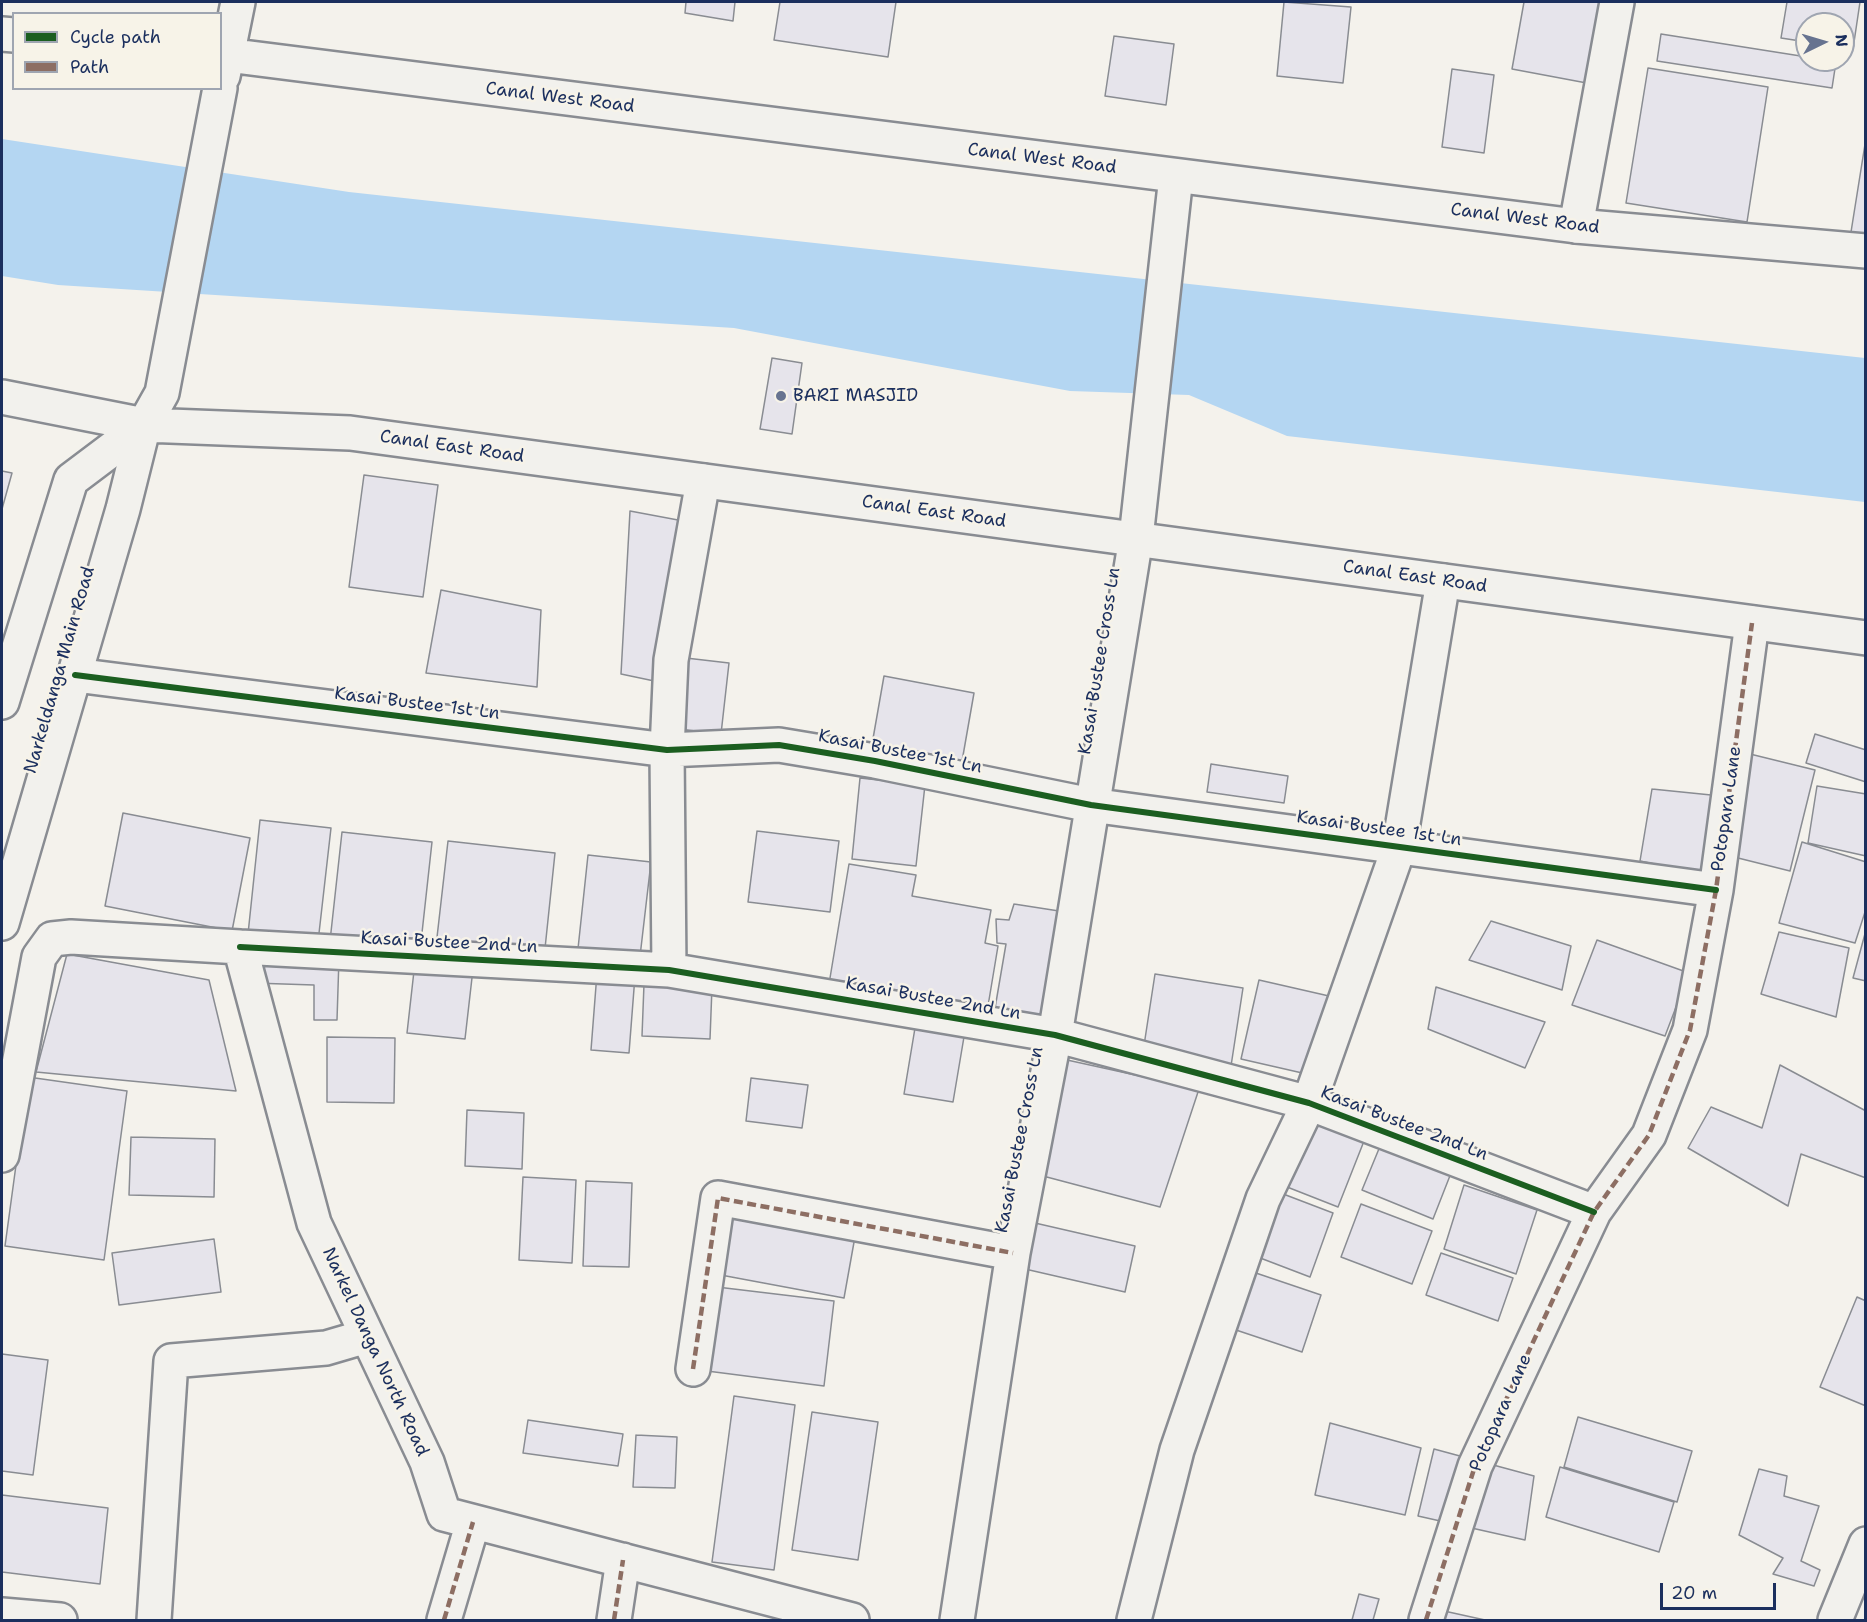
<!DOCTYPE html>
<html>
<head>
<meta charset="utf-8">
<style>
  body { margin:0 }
  #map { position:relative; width:1867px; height:1622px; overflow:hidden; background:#f4f2ec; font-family:"Shantell Sans",sans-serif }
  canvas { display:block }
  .frame { position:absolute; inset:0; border:3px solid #1b2f5e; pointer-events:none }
  .legend { position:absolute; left:12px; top:12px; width:210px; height:78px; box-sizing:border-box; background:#f7f3e8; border:2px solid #9fa5b1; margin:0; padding:8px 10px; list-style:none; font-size:18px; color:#1b2f5e }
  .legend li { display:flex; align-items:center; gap:12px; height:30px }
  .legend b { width:30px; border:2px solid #9fa5b1 }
  .north { position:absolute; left:1795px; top:12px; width:60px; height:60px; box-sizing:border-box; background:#f7f3e8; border:2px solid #9fa5b1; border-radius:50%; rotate:85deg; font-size:16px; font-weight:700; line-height:24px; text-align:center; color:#1b2f5e }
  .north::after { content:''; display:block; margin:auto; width:21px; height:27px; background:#677390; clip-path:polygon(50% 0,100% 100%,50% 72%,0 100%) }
  .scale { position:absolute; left:1660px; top:1583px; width:116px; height:27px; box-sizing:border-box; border:3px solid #1b2f5e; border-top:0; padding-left:8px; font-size:18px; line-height:21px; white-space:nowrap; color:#1b2f5e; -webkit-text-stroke:4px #f7f3e8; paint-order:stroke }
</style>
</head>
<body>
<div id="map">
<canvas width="1867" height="1622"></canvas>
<div class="frame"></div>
<ul class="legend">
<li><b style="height:8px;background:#1b5e20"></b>Cycle path</li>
<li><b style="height:8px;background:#8d6e63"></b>Path</li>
</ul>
<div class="north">N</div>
<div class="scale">20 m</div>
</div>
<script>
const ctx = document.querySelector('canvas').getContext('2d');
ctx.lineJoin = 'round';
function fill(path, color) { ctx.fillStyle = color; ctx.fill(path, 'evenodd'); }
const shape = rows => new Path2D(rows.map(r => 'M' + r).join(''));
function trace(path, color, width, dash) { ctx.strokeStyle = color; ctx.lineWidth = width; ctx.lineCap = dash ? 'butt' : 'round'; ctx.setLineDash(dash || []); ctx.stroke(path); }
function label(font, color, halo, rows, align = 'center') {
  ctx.font = font + ' "Shantell Sans",sans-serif'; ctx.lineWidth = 5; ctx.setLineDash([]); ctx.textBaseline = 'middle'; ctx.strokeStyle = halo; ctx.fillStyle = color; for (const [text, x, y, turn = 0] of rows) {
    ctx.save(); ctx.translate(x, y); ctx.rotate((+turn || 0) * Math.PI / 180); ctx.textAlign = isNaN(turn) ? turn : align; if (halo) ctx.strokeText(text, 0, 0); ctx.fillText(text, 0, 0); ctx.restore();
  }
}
fill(shape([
  [2,139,349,192,1865,358,1865,502,1287,436,1189,395,1070,391,734,328,58,285,2,276]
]), '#b4d6f2');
const building = shape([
  [686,2,735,2,733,21,685,13,686,2],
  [780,2,896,2,888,57,774,40,780,2],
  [1284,2,1351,7,1343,83,1277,76,1284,2],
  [1524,2,1607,2,1592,84,1512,69,1524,2],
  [1787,2,1860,2,1853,49,1843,48,1843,24,1807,24,1807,42,1781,38,1787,2],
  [1661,34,1807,57,1807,60,1836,62,1832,88,1657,61,1661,34],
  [1114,36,1174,44,1166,105,1105,96,1114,36],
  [1648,68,1768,87,1747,222,1626,203,1648,68],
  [1452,69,1494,75,1484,153,1442,147,1452,69],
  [1866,138,1866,235,1851,232,1866,138],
  [772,358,802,363,792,434,760,429,772,358],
  [2,471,12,473,2,509,2,471],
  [364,475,438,485,423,597,349,587,364,475],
  [630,511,678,520,659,682,621,674,630,511],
  [441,590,541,610,537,687,426,673,441,590],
  [686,658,729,663,721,734,679,729,686,658],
  [884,676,974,693,961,767,871,750,884,676],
  [1815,734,1866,750,1866,782,1806,763,1815,734],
  [1750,754,1815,770,1790,871,1726,855,1750,754],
  [1211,764,1288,776,1284,803,1207,792,1211,764],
  [860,778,925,785,916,866,852,859,860,778],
  [1817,786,1866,794,1866,856,1808,843,1817,786],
  [1652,789,1721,796,1708,875,1640,861,1652,789],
  [123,813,250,838,232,931,105,906,123,813],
  [260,820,331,828,318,942,248,934,260,820],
  [757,831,839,841,830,912,748,902,757,831],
  [342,832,432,842,420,951,330,941,342,832],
  [448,841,555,853,544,958,436,946,448,841],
  [1802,842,1866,862,1866,909,1855,943,1779,923,1802,842],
  [588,855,651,862,639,965,577,958,588,855],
  [849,864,916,875,912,896,991,910,985,943,998,946,987,1012,829,984,849,864],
  [1014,904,1059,911,1043,1023,994,1014,1006,944,997,943,996,919,1009,920,1014,904],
  [1491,921,1571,946,1562,990,1469,960,1491,921],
  [1866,930,1866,981,1853,978,1866,930],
  [1779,932,1849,948,1836,1017,1761,994,1779,932],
  [1597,940,1689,973,1665,1036,1572,1005,1597,940],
  [67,954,209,980,236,1091,36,1072,67,954],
  [254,954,339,958,337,1020,314,1020,314,985,253,983,254,954],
  [415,962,473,969,465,1039,407,1033,415,962],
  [597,973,635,976,629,1053,591,1050,597,973],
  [1155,974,1243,988,1231,1066,1143,1052,1155,974],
  [1259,980,1329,996,1311,1075,1241,1059,1259,980],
  [644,984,712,987,710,1039,642,1036,644,984],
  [1436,987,1545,1022,1525,1068,1428,1029,1436,987],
  [917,1016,966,1025,953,1102,904,1094,917,1016],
  [327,1037,395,1038,394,1103,327,1102,327,1037],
  [1058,1058,1199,1089,1160,1207,1043,1176,1058,1058],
  [1780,1065,1866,1111,1866,1178,1801,1154,1788,1206,1688,1148,1711,1107,1762,1128,1780,1065],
  [28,1077,127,1091,104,1260,5,1246,28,1077],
  [751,1078,808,1085,802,1128,746,1121,751,1078],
  [467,1110,524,1113,522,1169,465,1166,467,1110],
  [1310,1114,1366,1136,1338,1207,1282,1185,1310,1114],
  [131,1137,215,1139,214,1197,129,1195,131,1137],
  [1383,1139,1453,1168,1433,1219,1362,1190,1383,1139],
  [523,1177,576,1180,572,1263,519,1260,523,1177],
  [586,1181,632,1183,629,1267,583,1266,586,1181],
  [1464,1185,1537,1210,1516,1274,1444,1249,1464,1185],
  [1278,1192,1333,1213,1310,1277,1255,1256,1278,1192],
  [1361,1204,1432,1231,1412,1284,1341,1257,1361,1204],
  [722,1206,856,1231,844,1298,710,1273,722,1206],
  [1035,1223,1135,1246,1125,1292,1025,1269,1035,1223],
  [214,1239,221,1292,119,1305,112,1253,214,1239],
  [1441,1253,1513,1278,1498,1321,1426,1295,1441,1253],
  [1250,1271,1321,1295,1302,1352,1230,1328,1250,1271],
  [717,1287,834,1301,824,1386,707,1371,717,1287],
  [1857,1297,1866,1301,1866,1406,1820,1387,1857,1297],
  [2,1354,48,1360,33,1475,2,1471,2,1354],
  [734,1396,795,1405,774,1570,712,1562,734,1396],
  [812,1412,878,1422,858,1560,792,1550,812,1412],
  [1578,1417,1692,1451,1677,1502,1564,1467,1578,1417],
  [528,1420,623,1434,618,1466,523,1453,528,1420],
  [1330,1423,1421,1448,1405,1515,1315,1495,1330,1423],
  [636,1435,677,1437,675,1488,633,1487,636,1435],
  [1434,1449,1534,1476,1525,1540,1418,1516,1434,1449],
  [1560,1467,1674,1502,1659,1552,1546,1517,1560,1467],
  [1759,1469,1787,1476,1784,1496,1819,1506,1801,1561,1820,1570,1814,1586,1773,1574,1783,1558,1739,1535,1759,1469],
  [2,1495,108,1508,100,1584,2,1572,2,1495],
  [1359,1594,1379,1599,1373,1620,1352,1620,1359,1594],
  [1435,1609,1485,1620,1432,1620,1435,1609]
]);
fill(building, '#e6e4eb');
trace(building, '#898c92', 1.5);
const minor = shape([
  [2,34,14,35],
  [1576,226,1617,2],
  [75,675,667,750,779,745,875,761,1091,805,1716,890],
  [2,702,71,480,144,425],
  [240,947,669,970,1055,1035,1309,1103,1594,1212],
  [669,970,667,750,671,660,703,481],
  [2,1155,39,957,52,939,71,937,240,947,314,1223,427,1462,444,1514,852,1620],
  [693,1369,718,1198,1013,1253],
  [2,1615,60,1620],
  [154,1620,171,1361,326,1348,367,1336],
  [444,1620,473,1522],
  [614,1620,623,1560],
  [957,1620,1013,1253,1055,1035,1136,538,1176,176],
  [1134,1620,1177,1450,1263,1199,1309,1103,1399,847,1443,581],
  [1426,1620,1475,1466,1594,1212,1649,1135,1690,1030,1716,890,1752,623],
  [1835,1620,1866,1544]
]);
const major = shape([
  [227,55,1576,226,1866,251],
  [223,76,238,2],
  [2,397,144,425,350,433,1866,638],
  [2,923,123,509,144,425,162,393,220,88]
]);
trace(minor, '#898c92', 38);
trace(major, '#898c92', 38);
trace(minor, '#f2f1ed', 33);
trace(major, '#f2f1ed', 33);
trace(shape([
  [693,1369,718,1198,1013,1253],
  [444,1620,473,1522],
  [614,1620,623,1560],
  [1426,1620,1475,1466,1594,1212,1649,1135,1690,1030,1716,890,1752,623]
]), '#8d6e63', 4.5, [9, 4.5]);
trace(shape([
  [75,675,667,750,779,745,875,761,1091,805,1716,890],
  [240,947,669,970,1055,1035,1309,1103,1594,1212]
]), '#1b5e20', 6);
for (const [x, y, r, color] of [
  [781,396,6,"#677390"]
]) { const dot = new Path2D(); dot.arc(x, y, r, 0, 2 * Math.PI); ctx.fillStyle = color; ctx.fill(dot); trace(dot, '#f7f3e8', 2); }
label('18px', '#1b2f5e', '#f7f3e8', [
  ["Canal West Road",560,98,7],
  ["Canal West Road",1042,159,7],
  ["Canal West Road",1525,219,7],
  ["Canal East Road",452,447,8],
  ["Canal East Road",934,512,8],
  ["Canal East Road",1415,577,8],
  ["Kasai Bustee Cross Ln",1100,661,-81],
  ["Narkeldanga Main Road",60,670,-74],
  ["Kasai Bustee 1st Ln",417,704,7],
  ["Kasai Bustee 1st Ln",900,752,11],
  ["Potopara Lane",1727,809,-82],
  ["Kasai Bustee 1st Ln",1379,829,8],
  ["Kasai Bustee 2nd Ln",449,943,3],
  ["Kasai Bustee 2nd Ln",933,999,10],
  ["Kasai Bustee 2nd Ln",1404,1124,21],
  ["Kasai Bustee Cross Ln",1020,1140,-79],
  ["Narkel Danga North Road",375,1352,65],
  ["Potopara Lane",1501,1413,-66]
]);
label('18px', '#1b2f5e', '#f7f3e8', [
  ["BARI MASJID",793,396]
], 'left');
</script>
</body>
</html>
